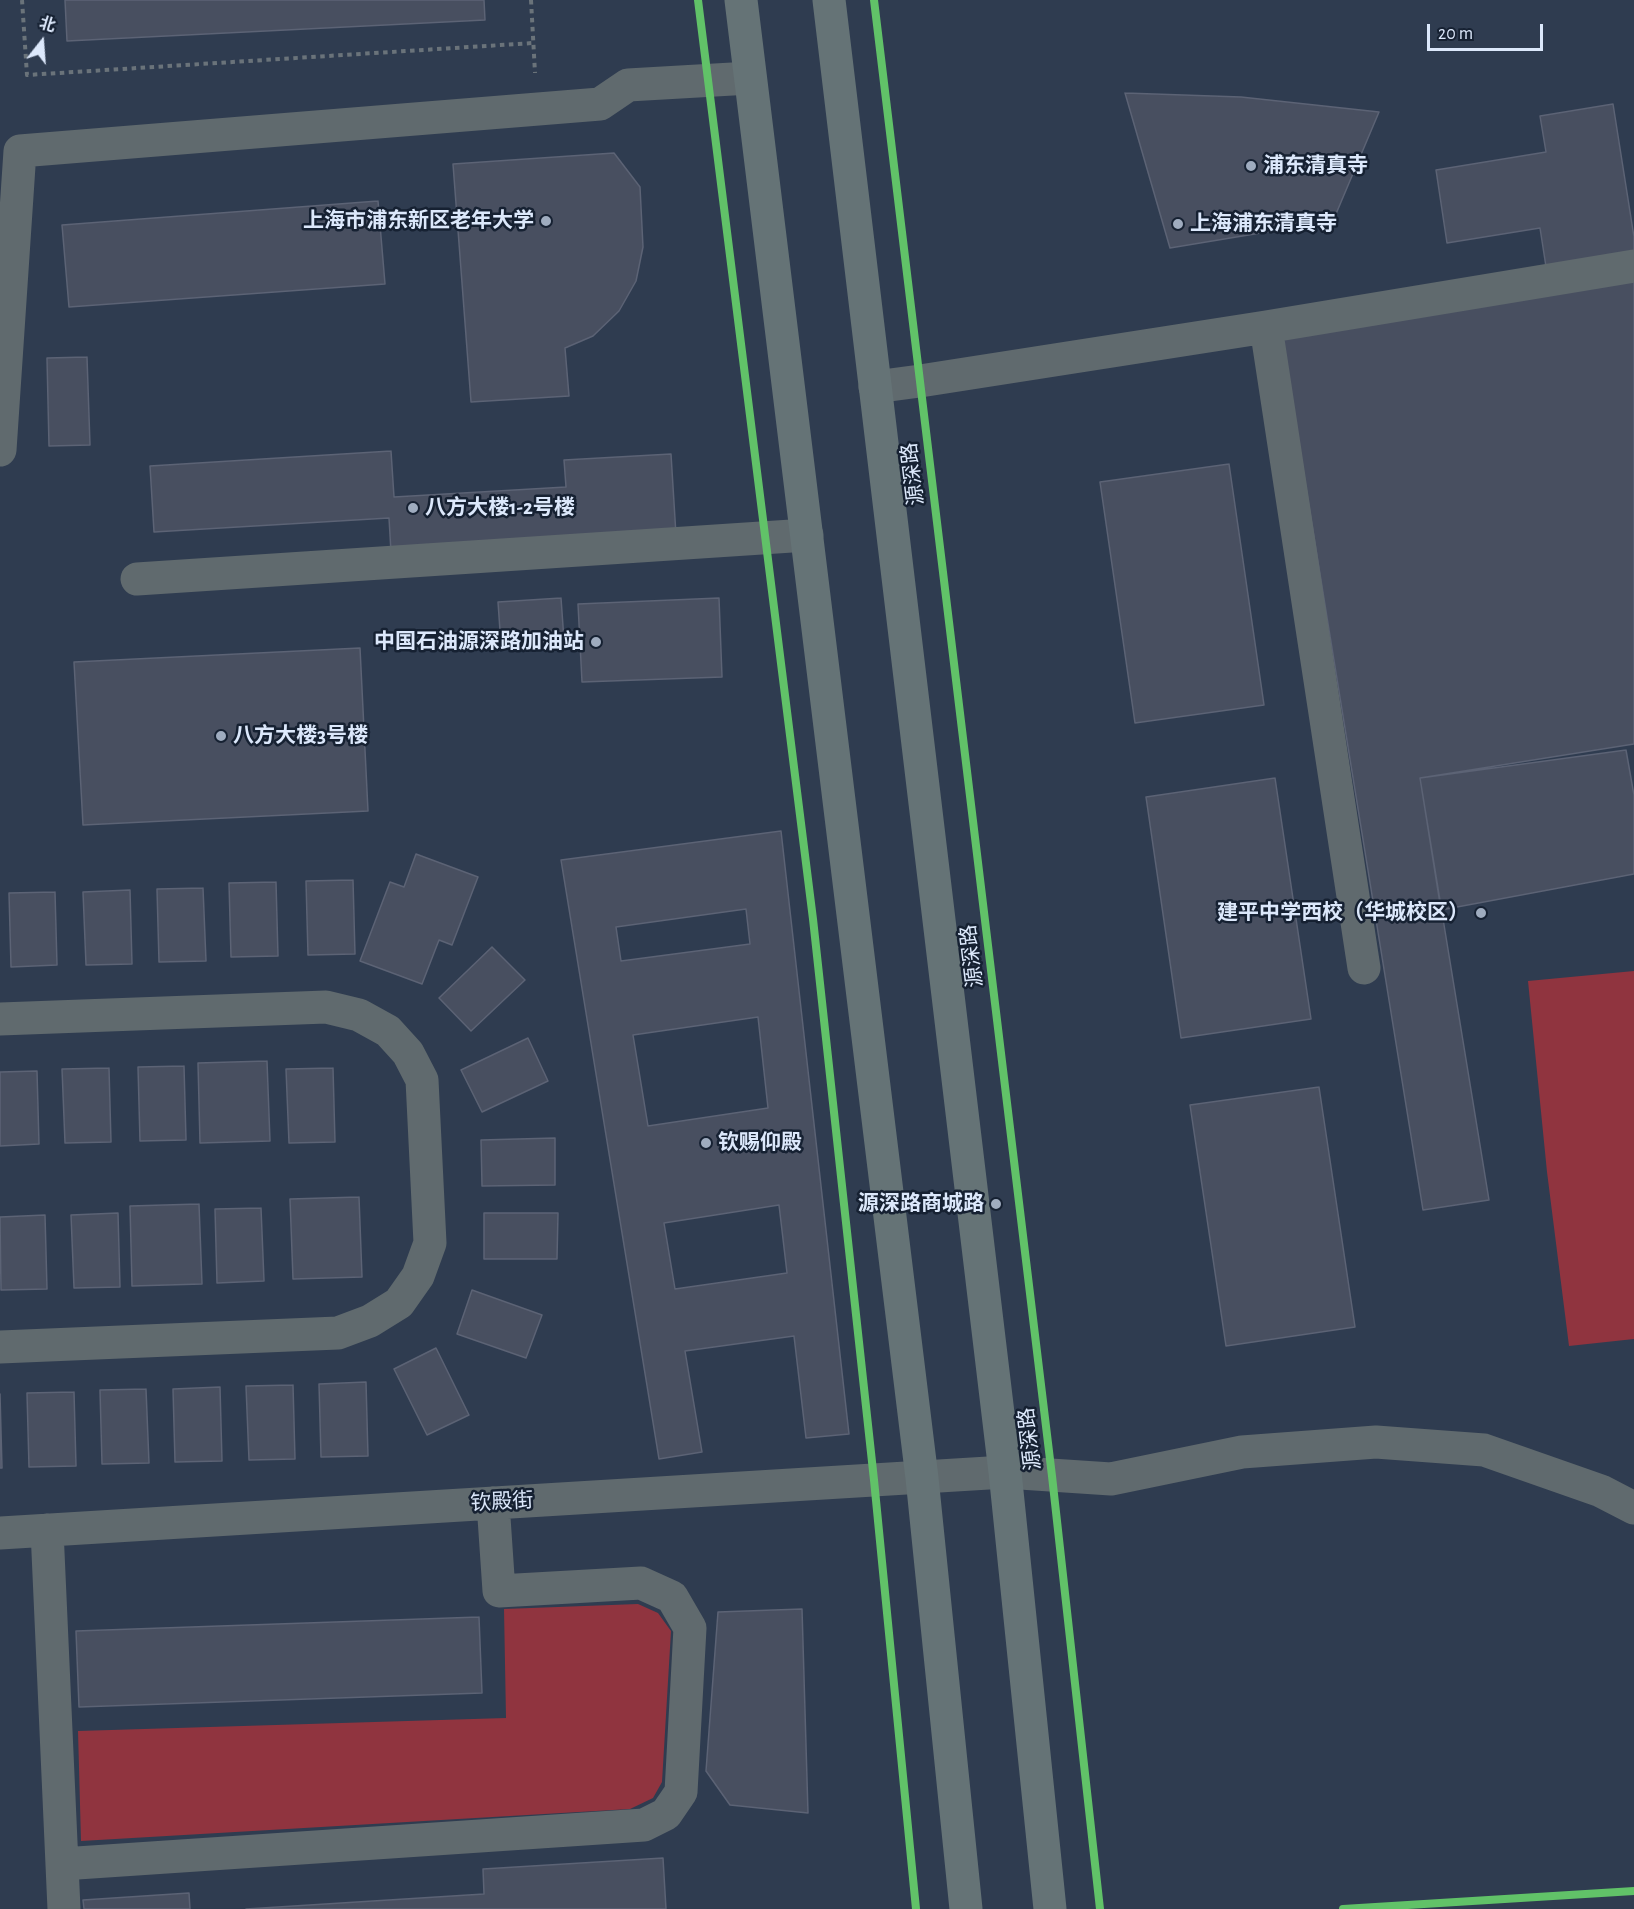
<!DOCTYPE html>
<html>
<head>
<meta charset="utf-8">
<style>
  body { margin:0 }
  #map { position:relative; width:1634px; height:1909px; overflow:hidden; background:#2f3c50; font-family:"Alegreya Sans","Noto Sans SC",sans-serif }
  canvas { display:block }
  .north { position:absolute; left:12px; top:12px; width:60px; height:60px; -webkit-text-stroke:4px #162132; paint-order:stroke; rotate:17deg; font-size:16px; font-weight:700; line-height:24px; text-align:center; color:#dce8fb }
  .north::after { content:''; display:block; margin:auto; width:21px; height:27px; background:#dce8fb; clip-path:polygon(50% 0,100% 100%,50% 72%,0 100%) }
  .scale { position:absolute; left:1427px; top:24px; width:116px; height:27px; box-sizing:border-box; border:3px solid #dce8fb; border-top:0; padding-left:8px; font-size:18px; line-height:21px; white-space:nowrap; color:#dce8fb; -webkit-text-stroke:4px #162132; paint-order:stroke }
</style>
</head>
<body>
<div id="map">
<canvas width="1634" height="1909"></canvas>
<div class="north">北</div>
<div class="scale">20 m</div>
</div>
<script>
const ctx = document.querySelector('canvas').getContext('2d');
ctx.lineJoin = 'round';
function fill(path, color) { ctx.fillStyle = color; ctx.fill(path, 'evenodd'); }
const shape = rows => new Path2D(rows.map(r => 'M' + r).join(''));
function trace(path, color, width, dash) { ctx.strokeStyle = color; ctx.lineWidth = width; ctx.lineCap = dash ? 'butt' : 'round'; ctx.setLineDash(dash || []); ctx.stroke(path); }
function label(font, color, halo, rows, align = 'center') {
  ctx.font = font + ' "Alegreya Sans","Noto Sans SC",sans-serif'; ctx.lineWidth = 5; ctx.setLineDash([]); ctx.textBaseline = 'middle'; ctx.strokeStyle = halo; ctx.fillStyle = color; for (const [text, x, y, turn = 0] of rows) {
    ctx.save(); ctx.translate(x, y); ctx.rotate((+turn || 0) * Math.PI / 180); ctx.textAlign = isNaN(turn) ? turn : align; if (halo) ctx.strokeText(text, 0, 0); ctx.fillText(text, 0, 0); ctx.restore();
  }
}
fill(shape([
  [1634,971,1634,1339,1569,1346,1547,1172,1528,981],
  [638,1604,658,1613,671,1631,662,1782,653,1798,630,1809,81,1841,78,1731,506,1718,504,1609]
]), '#90343f');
const building = shape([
  [65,0,484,0,485,20,67,41,65,0],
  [1125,93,1241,97,1379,112,1333,221,1170,248,1125,93],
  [1613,104,1634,237,1634,744,1420,778,1489,1200,1423,1210,1280,327,1549,286,1540,228,1447,243,1436,170,1546,152,1540,116,1613,104],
  [614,153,640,187,643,247,636,281,619,311,593,336,565,348,569,396,471,402,453,164,614,153],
  [378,201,385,284,69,307,62,225,378,201],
  [87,357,90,445,49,446,47,358,87,357],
  [391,451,394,497,566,487,564,460,671,454,676,535,391,552,389,518,154,532,150,466,391,451],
  [1229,464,1264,705,1135,723,1100,482,1229,464],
  [561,598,564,640,501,645,498,602,561,598],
  [719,598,722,677,582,682,578,604,719,598],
  [360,648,368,811,83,825,74,662,360,648],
  [1626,750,1634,795,1634,874,1441,910,1420,778,1626,750],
  [1275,778,1311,1019,1181,1038,1146,797,1275,778],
  [781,831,849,1434,806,1438,794,1336,685,1351,702,1452,659,1459,561,860,781,831],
  [746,909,750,944,621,961,616,927,746,909],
  [758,1017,768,1108,648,1126,633,1035,758,1017],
  [779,1205,787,1273,675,1289,664,1223,779,1205],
  [416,854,478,877,452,945,439,940,422,984,360,961,390,882,404,887,416,854],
  [353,880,355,954,308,955,306,881,353,880],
  [276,882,278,956,231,957,229,883,276,882],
  [203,888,206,961,159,962,157,889,203,888],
  [130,890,132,964,86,965,83,892,130,890],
  [55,892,57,965,11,967,9,893,55,892],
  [492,947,525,980,471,1031,439,998,492,947],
  [528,1038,548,1081,482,1112,461,1070,528,1038],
  [267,1061,270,1141,200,1143,198,1063,267,1061],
  [184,1066,186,1140,140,1141,138,1067,184,1066],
  [109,1068,111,1142,65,1143,62,1069,109,1068],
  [333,1068,335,1142,289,1143,286,1069,333,1068],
  [37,1071,39,1144,0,1146,0,1072,37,1071],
  [1319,1087,1355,1327,1226,1346,1190,1105,1319,1087],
  [555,1138,555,1185,482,1186,481,1140,555,1138],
  [359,1197,362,1277,293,1279,290,1199,359,1197],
  [199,1204,202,1284,132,1286,130,1206,199,1204],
  [261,1208,264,1281,217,1283,215,1209,261,1208],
  [118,1213,120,1287,74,1288,71,1215,118,1213],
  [484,1213,558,1213,557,1259,484,1259,484,1213],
  [45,1215,47,1289,1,1290,0,1217,45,1215],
  [472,1290,542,1315,526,1358,457,1334,472,1290],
  [436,1348,469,1415,427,1435,394,1369,436,1348],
  [366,1382,368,1456,321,1457,319,1384,366,1382],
  [293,1385,295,1459,249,1460,246,1386,293,1385],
  [220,1387,222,1461,175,1462,173,1389,220,1387],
  [146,1389,149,1463,102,1464,100,1390,146,1389],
  [74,1392,76,1466,29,1467,27,1393,74,1392],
  [0,1394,2,1468,0,1468,0,1394],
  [802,1609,808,1813,730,1805,706,1771,718,1612,802,1609],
  [479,1617,482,1693,79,1707,76,1631,479,1617],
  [663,1858,666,1909,246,1909,484,1894,483,1869,663,1858],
  [189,1893,190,1909,84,1909,83,1900,189,1893]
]);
fill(building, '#484f60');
trace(building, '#5c6375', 1.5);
trace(shape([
  [22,0,27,75,533,43],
  [531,0,535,73]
]), '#6a737a', 4, [4.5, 4.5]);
trace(shape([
  [1266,327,1364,968],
  [875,387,920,381,1266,327,1634,266],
  [0,450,20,151,600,104,628,85,750,78],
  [137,579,807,535],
  [0,1019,326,1007,359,1015,388,1031,408,1053,422,1080,430,1243,418,1276,399,1303,370,1321,338,1333,0,1347],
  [47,1530,64,1909],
  [0,1533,1005,1472,1111,1479,1242,1452,1376,1442,1484,1450,1601,1491,1634,1508],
  [62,1864,644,1825,666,1814,681,1792,690,1628,672,1597,641,1583,499,1591,493,1503]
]), '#606a6e', 33);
trace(shape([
  [741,0,922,1478,966,1909],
  [829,0,1005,1472,1050,1909]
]), '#657376', 33);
trace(shape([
  [698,0,813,919,874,1480,916,1909],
  [874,0,1052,1476,1100,1909],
  [1343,1909,1634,1891]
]), '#61c268', 8);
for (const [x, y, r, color] of [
  [1251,166,6,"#9facbf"],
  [546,221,6,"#9facbf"],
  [1178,224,6,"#9facbf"],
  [413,508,6,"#9facbf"],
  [596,642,6,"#9facbf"],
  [221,736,6,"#9facbf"],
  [1481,913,6,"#9facbf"],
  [706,1143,6,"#9facbf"],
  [996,1204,6,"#9facbf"]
]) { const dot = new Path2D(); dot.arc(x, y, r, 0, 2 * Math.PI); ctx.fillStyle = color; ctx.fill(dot); trace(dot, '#162132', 2); }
label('bold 21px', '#dce8fb', '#162132', [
  ["浦东清真寺",1263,166],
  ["上海市浦东新区老年大学",534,221,"right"],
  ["上海浦东清真寺",1190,224],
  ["八方大楼1-2号楼",425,508],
  ["中国石油源深路加油站",584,642,"right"],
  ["八方大楼3号楼",233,736],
  ["建平中学西校（华城校区）",1469,913,"right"],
  ["钦赐仰殿",718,1143],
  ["源深路商城路",984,1204,"right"]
], 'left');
label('21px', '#dce8fb', '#162132', [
  ["源深路",913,474,-97],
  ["源深路",972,956,-97],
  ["源深路",1030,1439,-97],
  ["钦殿街",502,1502,-3]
]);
</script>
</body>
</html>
